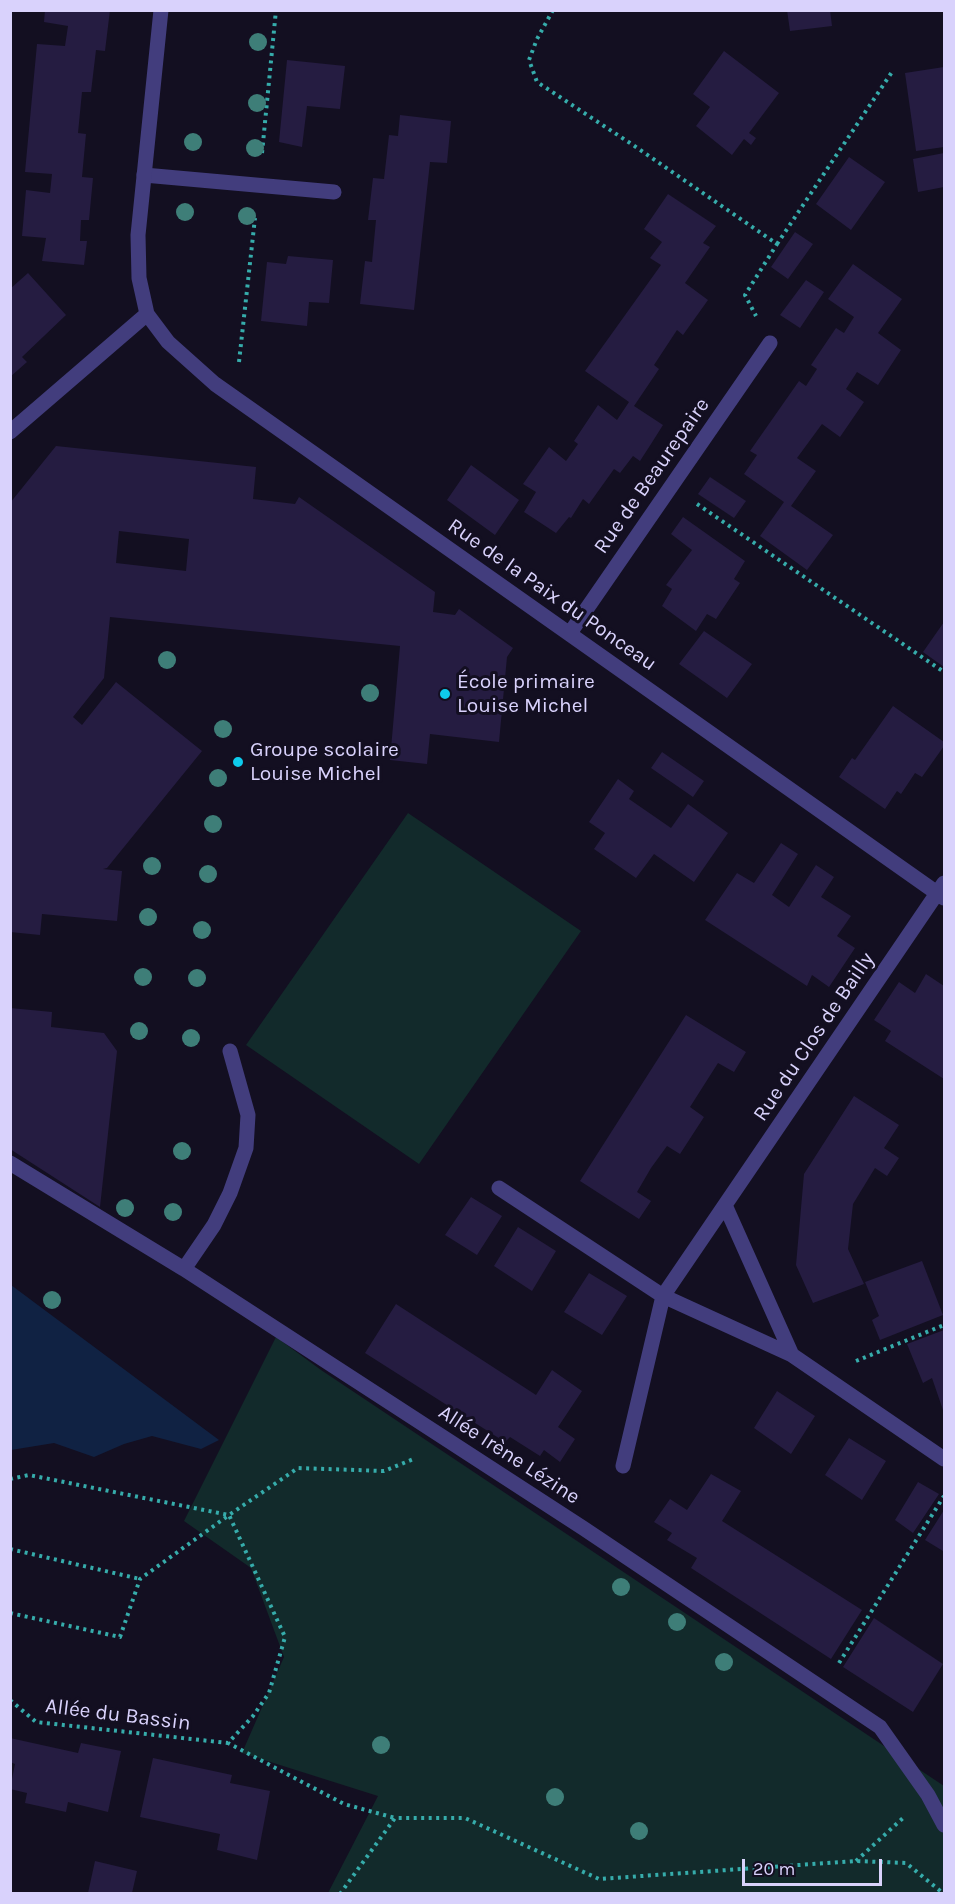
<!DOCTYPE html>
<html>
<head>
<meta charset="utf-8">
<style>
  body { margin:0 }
  #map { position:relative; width:955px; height:1904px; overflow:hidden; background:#130f21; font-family:Karla,sans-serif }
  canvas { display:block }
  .frame { position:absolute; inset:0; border:12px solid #d9d2fc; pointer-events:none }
  .scale { position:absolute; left:742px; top:1859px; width:140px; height:27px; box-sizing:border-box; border:3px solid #d9d2fc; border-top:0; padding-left:8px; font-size:18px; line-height:21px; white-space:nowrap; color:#d9d2fc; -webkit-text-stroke:4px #130f21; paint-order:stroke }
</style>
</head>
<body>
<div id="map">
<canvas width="955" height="1904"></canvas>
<div class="frame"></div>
<div class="scale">20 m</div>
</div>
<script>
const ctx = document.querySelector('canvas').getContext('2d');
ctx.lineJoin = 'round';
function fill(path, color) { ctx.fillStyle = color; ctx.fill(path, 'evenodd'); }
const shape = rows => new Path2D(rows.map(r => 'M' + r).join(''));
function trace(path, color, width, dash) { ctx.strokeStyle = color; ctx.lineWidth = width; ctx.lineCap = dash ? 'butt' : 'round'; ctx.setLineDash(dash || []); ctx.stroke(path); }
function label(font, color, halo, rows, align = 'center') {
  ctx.font = font + ' Karla,sans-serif'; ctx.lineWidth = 6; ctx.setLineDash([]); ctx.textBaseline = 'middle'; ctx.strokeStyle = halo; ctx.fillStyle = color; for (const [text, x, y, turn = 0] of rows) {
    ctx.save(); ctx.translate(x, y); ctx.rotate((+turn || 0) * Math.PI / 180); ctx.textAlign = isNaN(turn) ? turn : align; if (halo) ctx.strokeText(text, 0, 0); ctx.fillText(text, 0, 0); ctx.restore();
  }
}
fill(shape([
  [408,813,581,931,419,1164,246,1045],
  [276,1337,321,1370,944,1786,944,1893,328,1893,378,1796,242,1753,284,1657,251,1568,184,1521]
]), '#122a2b');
fill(shape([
  [11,1285,219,1440,201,1449,152,1436,124,1444,94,1457,54,1443,11,1450]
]), '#102243');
fill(shape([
  [45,10,110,10,105,51,96,50,91,92,82,92,78,133,86,134,82,177,93,178,89,220,81,220,80,241,87,241,84,265,42,261,46,238,22,236,26,190,50,193,52,174,25,172,37,44,65,46,68,26,44,22],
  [787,10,830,10,832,26,790,31],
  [724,51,779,93,749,133,756,138,751,145,744,139,732,155,696,126,710,107,693,94],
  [287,60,345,66,340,109,307,106,302,147,279,142],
  [944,67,944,132,943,132,944,147,916,151,905,73],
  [400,115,451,121,447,163,430,162,414,310,360,304,365,261,372,262,376,220,368,220,373,178,384,179,389,135,398,136],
  [944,153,944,187,918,192,913,159],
  [849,157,885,182,851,230,816,204],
  [668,194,716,226,703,243,710,247,685,283,708,300,683,335,677,330,654,365,659,369,634,406,663,425,651,444,640,461,633,456,620,473,614,469,589,504,583,499,571,518,569,517,556,533,524,512,536,492,523,484,549,447,566,461,578,444,574,441,598,405,617,420,629,402,585,371,661,265,650,258,662,242,644,229],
  [795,232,813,244,788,279,771,267],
  [288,256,333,260,329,303,309,302,307,326,261,321,267,262,286,264],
  [853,264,902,299,878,333,901,350,878,385,857,372,846,389,864,402,840,437,822,424,797,458,816,471,791,506,833,535,807,570,760,536,784,502,744,474,757,455,750,451,799,381,806,386,817,369,811,365,836,328,844,333,854,317,828,299],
  [28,273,66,315,22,357,27,362,10,377,10,289],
  [806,280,824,292,800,328,780,315],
  [56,446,256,467,253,499,295,504,299,497,435,592,433,612,455,615,459,609,513,648,507,657,499,742,430,734,427,764,390,760,400,646,110,617,104,678,73,717,82,725,116,682,202,751,107,868,103,869,122,871,117,921,42,914,40,935,10,932,10,503],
  [119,531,189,539,186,571,116,563],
  [471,465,519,500,495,535,447,500],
  [710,477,746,501,734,518,698,494],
  [683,517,745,561,734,579,740,583,716,619,707,614,696,631,662,606,672,589,666,585,692,550,671,534],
  [944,622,944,667,923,652],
  [704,631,752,664,727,698,679,664],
  [893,706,944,742,944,746,922,777,915,773,901,794,897,791,885,809,839,777,852,758,855,760],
  [662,752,704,781,693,797,651,768],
  [618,779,634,791,629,799,671,828,688,804,728,833,694,882,654,854,636,878,594,849,605,833,589,822],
  [781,843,798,854,772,895,789,907,816,865,834,877,821,897,851,916,837,936,855,948,829,987,812,975,807,986,705,920,737,873,754,883],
  [926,974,944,986,944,1079,885,1041,891,1031,874,1020,899,982,915,993],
  [10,1008,52,1012,51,1027,104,1033,117,1051,100,1207,10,1149],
  [686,1015,746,1052,734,1072,718,1063,690,1107,704,1117,680,1154,667,1146,651,1168,637,1192,651,1201,639,1219,580,1181],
  [854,1096,899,1125,884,1148,899,1158,887,1176,875,1168,853,1204,848,1249,864,1284,813,1303,796,1265,804,1174],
  [471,1197,502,1216,477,1255,445,1235],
  [518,1227,556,1251,532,1291,494,1266],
  [922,1261,943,1315,880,1340,872,1320,879,1316,865,1282],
  [589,1273,627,1296,602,1335,564,1312],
  [396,1304,536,1395,552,1370,582,1391,558,1427,575,1439,560,1462,544,1450,540,1456,510,1437,505,1442,365,1353],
  [944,1330,944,1413,932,1378,923,1383,907,1344],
  [777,1391,815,1416,791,1454,754,1428],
  [849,1438,886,1461,862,1500,825,1475],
  [711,1474,741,1491,722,1521,862,1610,831,1659,691,1568,697,1558,667,1540,672,1533,654,1522,670,1499,687,1510],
  [918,1482,939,1494,913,1533,895,1520],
  [944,1510,944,1548,943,1551,925,1540],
  [874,1618,943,1664,913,1712,843,1667],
  [10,1738,78,1753,81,1743,121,1751,108,1812,68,1802,66,1812,25,1803,27,1793,10,1789,15,1764,10,1762],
  [153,1758,232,1775,230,1783,270,1791,257,1860,217,1850,220,1834,140,1817],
  [95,1861,137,1871,132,1893,88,1893]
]), '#251c41');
trace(shape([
  [553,10,537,39,529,60,537,82,633,145,777,244,745,295,756,316],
  [262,153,276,10],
  [777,244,892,72],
  [239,362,255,218],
  [697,504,944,672],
  [856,1361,944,1325],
  [10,1479,29,1475,229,1515,298,1468,384,1471,416,1458],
  [10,1549,140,1579],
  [10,1613,120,1637,140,1579,229,1515,285,1637,269,1693,253,1716,228,1743,344,1804,395,1818],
  [839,1663,944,1496],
  [10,1700,36,1722,228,1743],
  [856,1861,903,1818],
  [340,1894,395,1818,465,1818,599,1879,856,1861,906,1863,944,1894]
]), '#36acab', 4, [3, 4.5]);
trace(shape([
  [144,175,334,192],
  [10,1163,184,1269,583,1528,880,1727,928,1795,944,1825],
  [184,1269,214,1225,230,1193,246,1148,248,1115,230,1051]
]), '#423d7d', 15);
trace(shape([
  [161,10,138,235,139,278,147,314,168,342,215,384,944,898],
  [10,432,147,314],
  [570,633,770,343],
  [499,1188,663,1296,623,1466],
  [725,1205,792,1355,663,1296,944,883],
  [792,1355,944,1459]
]), '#423d7d', 15);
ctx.fillStyle = '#3e7e78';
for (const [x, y] of [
  [258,42],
  [257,103],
  [193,142],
  [255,148],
  [185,212],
  [247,216],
  [167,660],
  [370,693],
  [223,729],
  [218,778],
  [213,824],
  [152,866],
  [208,874],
  [148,917],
  [202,930],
  [143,977],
  [197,978],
  [139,1031],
  [191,1038],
  [182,1151],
  [125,1208],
  [173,1212],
  [52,1300],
  [621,1587],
  [677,1622],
  [724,1662],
  [381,1745],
  [555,1797],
  [639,1831]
]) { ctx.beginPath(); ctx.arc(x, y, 9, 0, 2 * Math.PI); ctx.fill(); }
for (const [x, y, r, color] of [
  [445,694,6,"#0ecbec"],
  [238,762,6,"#0ecbec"]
]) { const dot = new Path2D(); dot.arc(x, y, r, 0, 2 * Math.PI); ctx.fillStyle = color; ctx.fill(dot); trace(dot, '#130f21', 2); }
label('21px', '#d9d2fc', '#130f21', [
  ["Rue de Beaurepaire",652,476,-55],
  ["Rue de la Paix du Ponceau",552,595,35],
  ["Rue du Clos de Bailly",814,1037,-56],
  ["Allée Irène Lézine",509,1455,33],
  ["Allée du Bassin",118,1715,7]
]);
label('21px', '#d9d2fc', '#130f21', [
  ["École primaire",457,682],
  ["Louise Michel",457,706],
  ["Groupe scolaire",250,750],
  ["Louise Michel",250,774]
], 'left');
</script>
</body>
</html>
